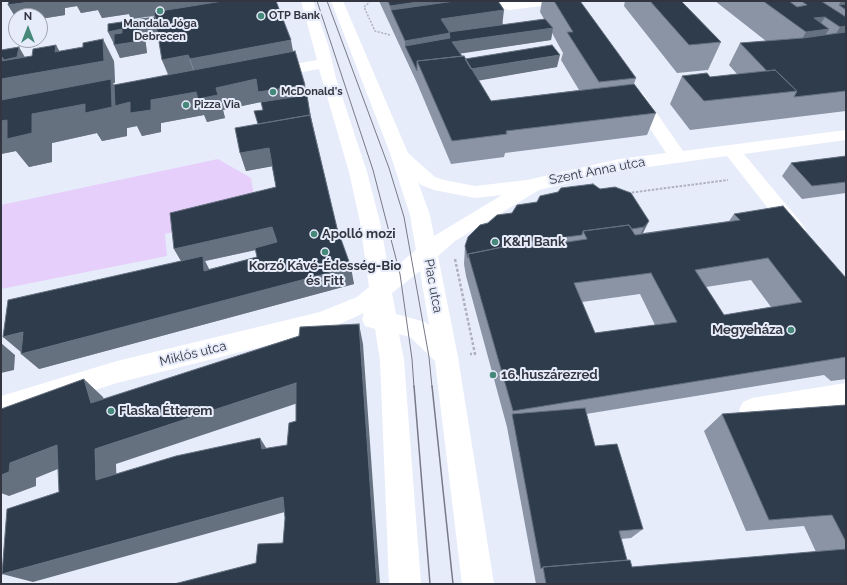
<!DOCTYPE html>
<html>
<head>
<meta charset="utf-8">
<style>
  body { margin:0 }
  #map { position:relative; width:847px; height:585px; overflow:hidden; background:#e7ecfb; font-family:Raleway,sans-serif }
  canvas { display:block }
  .frame { position:absolute; inset:0; border:2px solid #333640; pointer-events:none }
  .north { position:absolute; left:8px; top:8px; width:40px; height:40px; box-sizing:border-box; background:#e7ecfb; border:1px solid #9fa3b0; border-radius:50%; rotate:0deg; font-size:11px; font-weight:700; line-height:16px; text-align:center; color:#333640 }
  .north::after { content:''; display:block; margin:auto; width:14px; height:18px; background:#46897b; clip-path:polygon(50% 0,100% 100%,50% 72%,0 100%) }
</style>
</head>
<body>
<div id="map">
<canvas width="847" height="585"></canvas>
<div class="frame"></div>
<div class="north">N</div>
</div>
<script>
const ctx = document.querySelector('canvas').getContext('2d');
ctx.lineJoin = 'round';
function fill(path, color) { ctx.fillStyle = color; ctx.fill(path, 'evenodd'); }
const shape = rows => new Path2D(rows.map(r => 'M' + r).join(''));
function trace(path, color, width, dash) { ctx.strokeStyle = color; ctx.lineWidth = width; ctx.lineCap = dash ? 'butt' : 'round'; ctx.setLineDash(dash || []); ctx.stroke(path); }
function label(font, color, halo, rows, align = 'center') {
  ctx.font = font + ' Raleway,sans-serif'; ctx.lineWidth = 4; ctx.setLineDash([]); ctx.textBaseline = 'middle'; ctx.strokeStyle = halo; ctx.fillStyle = color; for (const [text, x, y, turn = 0] of rows) {
    ctx.save(); ctx.translate(x, y); ctx.rotate((+turn || 0) * Math.PI / 180); ctx.textAlign = isNaN(turn) ? turn : align; if (halo) ctx.strokeText(text, 0, 0); ctx.fillText(text, 0, 0); ctx.restore();
  }
}
fill(shape([
  [218,159,251,178,257,211,165,234,167,256,1,289,1,205]
]), '#e6d0fb');
trace(shape([
  [371,1,364,7,375,31,390,35]
]), '#aeb2c0', 1.5, [2, 1.5]);
trace(shape([
  [628,193,728,180]
]), '#aeb2c0', 2, [2.5, 1.5]);
trace(shape([
  [455,259,475,354,470,354]
]), '#aeb2c0', 2.5, [3, 2]);
fill(shape([
  [301,1,313,1,329,48,336,78,367,172,380,222,389,272,416,250,410,215,390,153,331,1,343,1,408,153,435,177,444,180,475,186,527,180,619,159,666,153,628,95,630,92,636,90,642,92,683,151,846,130,846,140,744,154,803,225,806,230,803,235,796,237,789,235,727,156,619,171,539,190,455,241,438,256,458,357,494,584,462,584,435,361,410,337,399,334,404,360,421,584,389,584,380,360,375,329,365,326,362,319,364,313,324,331,117,383,1,420,1,396,117,361,320,312,357,297,369,287,360,222,349,172,319,69,271,78,266,76,263,73,266,70,271,68,317,60,301,1],
  [418,182,421,185,434,190,475,198,502,195,434,236,430,215,418,182],
  [420,271,429,325,425,322,396,314,392,293,420,271],
  [486,1,510,2,555,1,554,4,549,5,510,10,490,7,486,1],
  [846,383,846,407,752,422,743,418,739,410,743,402,752,398,846,383]
]), '#fff');
trace(shape([
  [317,1,373,170,400,274,412,359,414,387],
  [327,1,389,168,404,217,429,357,432,387]
]), '#767a86', 1);
trace(shape([
  [414,386,430,584],
  [432,386,453,584]
]), '#767a86', 1.5);
fill(shape([
  [276,1,293,52,311,117,337,228,354,284,39,369,181,261,174,249,276,187,272,166,246,171,240,153,258,124,263,110,261,102,223,110,225,118,207,122,204,115,161,123,161,132,142,136,137,126,127,128,127,136,102,141,97,133,52,143,52,162,29,167,16,151,1,154,1,50,25,57,32,56,56,45,59,51,114,61,115,83,113,83,114,85,168,75,162,60,158,35,145,37,147,53,120,58,114,44,155,17,155,16,131,19,129,14,102,18,98,10,81,13,77,6,65,8,65,15,40,19,40,16,16,16,16,18,8,5],
  [256,250,257,257,209,269,205,261],
  [379,1,498,1,503,25,544,19,540,12,542,1,580,1,636,78,634,84,656,113,647,135,505,153,504,157,451,164,417,83],
  [552,33,563,53,561,60,579,90,491,101,478,80,557,67,465,59,462,56,460,53,551,40],
  [625,1,681,1,721,42,708,70,677,73,624,6],
  [715,1,846,1,846,111,690,130,670,104,682,76,710,77,737,74,729,65,740,43,766,41],
  [846,156,846,193,802,199,782,176,791,163],
  [734,214,846,278,846,379,831,381,824,375,586,414,595,446,643,529,631,538,621,539,627,560,632,567,816,552,804,526,746,531,704,431,722,414,846,405,846,584,536,584,507,427,466,276,464,264,465,246,488,223,649,221,643,233,729,221],
  [751,280,771,307,724,315,706,287],
  [640,294,655,325,595,333,582,302]
]), '#8a94a4');
fill(shape([
  [37,1,226,1,244,20,145,37,147,53,120,58,114,45,140,25,178,12,131,19,129,14,102,18,98,10,81,13,77,6,65,8,65,15,40,19,40,16,16,16,16,18,8,5],
  [425,1,498,1,504,10,502,27,450,35,449,51,405,46,405,41,391,10,390,6],
  [841,1,846,1,846,10,839,5],
  [825,17,816,31,829,29,812,57,790,60,814,18],
  [846,26,846,42,823,55,840,27],
  [553,28,551,40,451,55,452,42],
  [122,29,128,42,114,44,108,32],
  [103,39,114,61,115,83,113,83,123,104,130,102,151,100,196,92,204,115,161,123,161,132,142,136,137,126,127,128,127,136,102,141,97,133,52,143,52,162,29,167,16,151,1,154,1,121,32,114,111,84,1,105,1,60,2,57,19,47,26,59,55,52,56,45,68,67],
  [291,40,295,62,198,81,190,59],
  [188,55,196,78,172,82,162,60],
  [560,55,557,67,465,83,466,70],
  [256,79,305,85,314,133,311,120,261,102,223,110,225,118,207,122,198,99,216,88],
  [269,148,274,166,246,171,240,153],
  [649,221,640,238,635,245,644,227],
  [272,227,278,245,205,261,211,273,184,266,174,249],
  [528,242,524,259,522,248],
  [351,267,354,284,39,369,21,354],
  [359,324,363,344,380,584,377,584],
  [23,332,22,353,3,337],
  [1,343,15,355,14,370,1,373,1,376],
  [84,379,103,397,111,420,91,403],
  [296,383,304,401,116,464,117,494,96,480,95,449],
  [260,438,270,454,262,449],
  [57,445,80,460,36,478,36,486,9,496,1,493,1,475,10,463],
  [283,497,292,510,33,582,2,574]
]), '#667180');
const building = shape([
  [9,1,37,1,8,5,9,1],
  [223,1,276,1,291,40,190,59,188,55,162,60,154,12,223,1],
  [388,1,425,1,390,6,388,1],
  [455,1,498,1,504,10,441,19,450,33,405,41,391,10,455,1],
  [554,1,580,1,636,78,599,82,567,32,573,32,554,1],
  [650,1,681,1,721,42,689,45,650,1],
  [763,1,789,1,797,7,807,5,801,1,821,1,846,17,846,26,840,27,825,17,814,18,829,29,806,32,763,1],
  [846,4,846,10,839,5,846,4],
  [155,17,156,22,140,25,141,41,114,45,114,34,122,33,122,29,108,32,108,24,155,17],
  [545,19,553,28,452,42,462,56,417,61,417,71,405,46,450,38,449,32,545,19],
  [846,32,846,91,794,97,797,91,775,70,767,71,740,43,803,38,846,32],
  [103,39,104,61,1,79,1,57,2,57,1,61,32,56,33,49,56,45,55,52,83,47,83,43,103,39],
  [552,45,560,55,471,69,465,59,552,45],
  [19,47,17,57,4,60,2,57,1,57,1,50,19,47],
  [295,51,305,85,258,92,256,79,216,88,218,95,198,99,196,92,151,100,151,110,130,113,130,102,115,106,114,85,295,51],
  [464,56,491,101,634,84,656,113,506,131,507,134,452,141,417,61,464,56],
  [775,70,797,91,704,101,682,76,707,73,710,77,775,70],
  [111,79,112,107,85,113,85,104,32,114,32,133,7,139,7,120,1,121,1,100,111,79],
  [307,95,310,115,258,124,254,111,263,110,261,102,307,95],
  [310,115,337,228,351,267,21,354,23,332,3,337,8,300,203,256,204,271,257,257,255,248,277,242,272,227,174,249,170,213,276,187,269,148,240,153,235,128,310,115],
  [846,156,846,182,812,186,791,163,846,156],
  [593,184,600,189,615,187,631,193,649,221,644,227,632,229,629,225,583,231,582,235,528,242,525,245,523,243,468,254,468,258,465,246,468,237,480,225,488,223,497,215,512,213,517,205,537,202,540,196,558,192,561,188,593,184],
  [783,206,846,278,846,357,513,411,468,254,523,243,527,248,587,239,583,231,629,225,635,235,740,220,734,214,783,206],
  [768,258,802,302,724,315,695,270,768,258],
  [651,273,677,322,595,333,574,283,651,273],
  [359,324,377,584,174,584,256,563,258,544,283,543,285,518,283,497,2,574,7,509,59,492,57,445,10,463,9,472,1,475,1,409,84,379,91,403,299,336,300,327,359,324],
  [296,383,296,421,289,423,287,445,262,449,260,438,176,456,96,480,95,449,296,383],
  [846,405,846,542,832,515,769,520,722,414,846,405],
  [585,408,595,446,617,444,643,529,619,531,627,560,543,567,541,569,512,414,585,408],
  [846,549,846,584,546,584,543,567,630,560,632,567,846,549]
]);
fill(building, '#2e3c4c');
trace(building, '#667180', 1);
for (const [x, y, r, color] of [
  [160,11,4,"#46897b"],
  [261,16,4,"#46897b"],
  [273,92,4,"#46897b"],
  [186,105,4,"#46897b"],
  [314,234,4,"#46897b"],
  [495,242,4,"#46897b"],
  [325,252,4,"#46897b"],
  [791,330,4,"#46897b"],
  [493,375,4,"#46897b"],
  [111,411,4,"#46897b"]
]) { const dot = new Path2D(); dot.arc(x, y, r, 0, 2 * Math.PI); ctx.fillStyle = color; ctx.fill(dot); trace(dot, '#e7ecfb', 1.5); }
label('bold 11px', '#333640', '#e7ecfb', [
  ["OTP Bank",269,16],
  ["Mandala Jóga",160,24,"center"],
  ["Debrecen",160,37,"center"],
  ["McDonald's",281,92],
  ["Pizza Via",194,105]
], 'left');
label('13px', '#333640', '#e7ecfb', [
  ["Szent Anna utca",597,171,-11],
  ["Piac utca",433,286,80],
  ["Miklós utca",193,354,-14]
]);
label('bold 13px', '#333640', '#e7ecfb', [
  ["Apolló mozi",322,234],
  ["K&H Bank",503,242],
  ["Korzó Kávé-Édesség-Bio",325,266,"center"],
  ["és Fitt",325,281,"center"],
  ["Megyeháza",783,330,"right"],
  ["16. huszárezred",501,375],
  ["Flaska Étterem",119,411]
], 'left');
</script>
</body>
</html>
